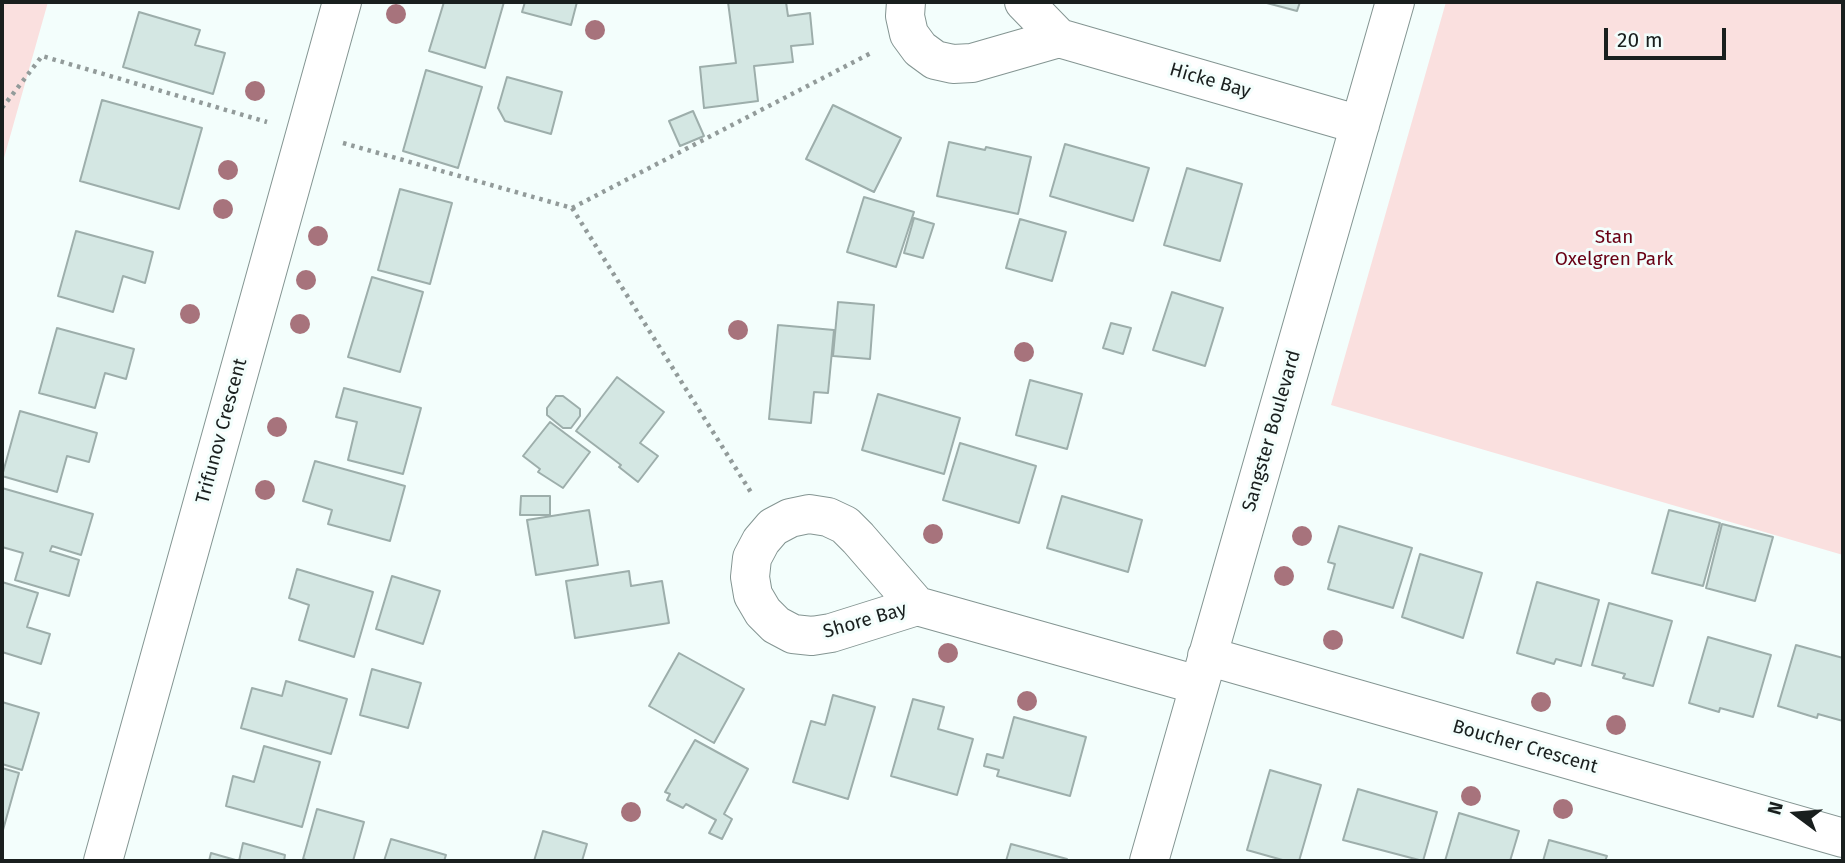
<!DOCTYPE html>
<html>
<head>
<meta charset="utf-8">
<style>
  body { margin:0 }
  #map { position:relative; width:1845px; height:863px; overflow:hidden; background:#f3fefc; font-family:"Fira Sans",sans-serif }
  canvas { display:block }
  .frame { position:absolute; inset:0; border:4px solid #191f1e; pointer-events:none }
  .north { position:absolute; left:1761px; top:779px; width:70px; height:70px; -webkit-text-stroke:5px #f3fefc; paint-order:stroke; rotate:286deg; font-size:19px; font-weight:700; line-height:28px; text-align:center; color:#191f1e }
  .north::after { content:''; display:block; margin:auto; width:24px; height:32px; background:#191f1e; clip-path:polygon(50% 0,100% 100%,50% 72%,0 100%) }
  .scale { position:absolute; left:1604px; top:28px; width:122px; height:32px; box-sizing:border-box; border:4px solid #191f1e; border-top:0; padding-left:9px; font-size:21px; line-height:24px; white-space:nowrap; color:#191f1e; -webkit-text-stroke:5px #f3fefc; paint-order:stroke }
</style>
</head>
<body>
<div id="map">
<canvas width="1845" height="863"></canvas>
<div class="frame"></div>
<div class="north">N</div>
<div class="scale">20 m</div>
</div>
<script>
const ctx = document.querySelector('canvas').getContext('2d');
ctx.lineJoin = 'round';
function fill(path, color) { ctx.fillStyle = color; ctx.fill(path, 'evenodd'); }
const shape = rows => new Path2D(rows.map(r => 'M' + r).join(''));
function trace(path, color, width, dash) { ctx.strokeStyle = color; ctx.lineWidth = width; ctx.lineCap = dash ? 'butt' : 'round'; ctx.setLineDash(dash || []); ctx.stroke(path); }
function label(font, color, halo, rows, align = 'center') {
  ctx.font = font + ' "Fira Sans",sans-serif'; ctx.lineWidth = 6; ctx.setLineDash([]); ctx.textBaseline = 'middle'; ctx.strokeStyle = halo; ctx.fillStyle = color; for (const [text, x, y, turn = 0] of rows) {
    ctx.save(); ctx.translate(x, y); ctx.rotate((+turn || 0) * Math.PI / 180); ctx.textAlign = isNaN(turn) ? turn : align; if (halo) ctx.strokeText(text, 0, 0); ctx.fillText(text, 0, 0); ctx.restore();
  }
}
fill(shape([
  [2,2,48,2,2,165],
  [1446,2,1843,2,1843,555,1331,405]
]), '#fae0df');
const building = shape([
  [444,2,504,2,485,68,429,51,444,2],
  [525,2,577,2,571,25,522,12,525,2],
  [728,2,786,2,788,16,810,13,813,44,791,46,793,62,754,66,758,101,704,108,700,67,736,63,728,2],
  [1263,2,1300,2,1297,11,1263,2],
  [139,12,200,30,195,45,225,53,213,94,123,67,139,12],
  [426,70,482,87,458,168,403,151,426,70],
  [507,77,562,92,551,134,505,121,498,108,507,77],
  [102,100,202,128,179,209,80,181,102,100],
  [833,105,901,138,874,192,806,159,833,105],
  [693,111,704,136,680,146,669,121,693,111],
  [949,142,985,150,986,147,1031,157,1018,214,937,196,949,142],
  [1065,144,1149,168,1133,221,1050,196,1065,144],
  [1187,168,1242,184,1220,261,1164,245,1187,168],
  [400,189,452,203,430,284,378,270,400,189],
  [864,197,914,212,896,267,847,252,864,197],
  [914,218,934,224,923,258,904,253,914,218],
  [1020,219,1066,232,1052,281,1006,268,1020,219],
  [76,231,153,252,145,283,123,276,113,312,58,296,76,231],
  [372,277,423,292,400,372,348,357,372,277],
  [1172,292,1223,308,1205,366,1153,350,1172,292],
  [838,302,874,305,870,359,833,356,838,302],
  [1111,323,1131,328,1123,354,1103,348,1111,323],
  [778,325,834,330,828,393,814,392,811,423,769,419,778,325],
  [57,328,134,349,126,379,105,373,95,408,39,393,57,328],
  [617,377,664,412,640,443,658,456,638,482,619,467,621,465,576,431,617,377],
  [1030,380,1082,394,1067,449,1016,435,1030,380],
  [344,388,421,408,403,474,348,460,357,422,336,417,344,388],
  [878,394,960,418,944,474,862,450,878,394],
  [556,396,563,396,580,409,580,416,571,428,563,428,547,415,547,408,556,396],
  [20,411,97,433,89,462,67,456,57,492,2,476,20,411],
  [550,422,590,452,563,488,538,472,540,469,523,456,550,422],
  [960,443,1036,466,1019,523,943,500,960,443],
  [315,461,405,486,390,541,328,524,332,510,303,501,315,461],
  [2,488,93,514,81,555,52,546,50,551,79,560,69,596,15,580,23,553,2,547,2,488],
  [521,496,550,496,550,515,520,515,521,496],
  [1062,496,1142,520,1128,572,1047,548,1062,496],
  [589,510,598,565,536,575,527,520,589,510],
  [1669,510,1720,523,1703,586,1652,573,1669,510],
  [1722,524,1773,537,1755,601,1706,588,1722,524],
  [1339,526,1412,548,1393,608,1328,589,1335,564,1328,562,1339,526],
  [1420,554,1482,573,1463,638,1402,617,1420,554],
  [297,569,373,592,354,657,299,640,309,605,289,598,297,569],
  [629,571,631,586,662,581,669,623,575,638,566,581,629,571],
  [392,576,440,591,423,644,376,629,392,576],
  [2,582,38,593,27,627,50,634,41,664,2,652,2,582],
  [1537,582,1599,600,1581,666,1556,659,1554,664,1517,653,1537,582],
  [1609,603,1672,621,1653,686,1623,678,1625,674,1592,665,1609,603],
  [1708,637,1771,655,1753,717,1720,708,1719,712,1689,703,1708,637],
  [1796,645,1843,658,1843,721,1818,714,1817,718,1778,706,1796,645],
  [679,653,744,689,714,743,649,706,679,653],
  [372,669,421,683,408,728,360,715,372,669],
  [286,681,347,699,331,754,241,728,252,688,282,696,286,681],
  [833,695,875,707,848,799,793,782,811,721,825,725,833,695],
  [913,699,944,707,938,729,973,739,957,795,891,776,913,699],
  [2,702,39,713,22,770,2,764,2,702],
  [1014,717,1086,737,1070,796,997,776,999,770,984,766,987,754,1003,758,1014,717],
  [695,740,748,769,724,814,732,819,722,839,709,833,716,820,686,804,683,808,667,800,670,794,665,792,695,740],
  [264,746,320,762,302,827,226,806,233,776,254,782,264,746],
  [2,768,19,773,3,830,2,830,2,768],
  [1270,770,1321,785,1299,861,1286,861,1247,850,1270,770],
  [1358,789,1437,812,1423,861,1343,840,1358,789],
  [317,809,364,822,353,861,310,861,303,859,317,809],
  [1459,813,1519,831,1510,861,1445,861,1459,813],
  [543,831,587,844,582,861,534,861,543,831],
  [391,839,446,855,444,861,384,861,391,839],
  [1549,840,1607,856,1605,861,1543,861,1549,840],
  [243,843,285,855,284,861,209,861,211,853,239,861,243,843],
  [1011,844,1067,859,1066,861,1006,861,1011,844]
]);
fill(building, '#d4e7e3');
trace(building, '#9daeab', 2);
const minor = shape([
  [906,2,905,16,909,34,920,49,935,60,953,64,972,63,1059,38],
  [1024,2,1059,38,1360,125],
  [917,606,858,538,845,525,828,517,809,514,790,518,773,527,761,541,752,558,750,577,753,595,763,612,776,625,793,634,812,636,831,633,917,606,1198,685],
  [1207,656,1843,838],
  [103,861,342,2],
  [1149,861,1395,2]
]);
trace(minor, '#849592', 40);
trace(shape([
  [2,108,42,56,267,122],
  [343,143,572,208,752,494],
  [572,208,873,52]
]), '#929b9a', 4.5, [3.5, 5]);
trace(minor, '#fff', 38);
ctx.fillStyle = '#a7737c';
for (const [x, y] of [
  [396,14],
  [595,30],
  [255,91],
  [228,170],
  [223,209],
  [318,236],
  [306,280],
  [190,314],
  [300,324],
  [738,330],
  [1024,352],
  [277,427],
  [265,490],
  [933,534],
  [1302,536],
  [1284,576],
  [1333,640],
  [948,653],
  [1027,701],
  [1541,702],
  [1616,725],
  [1471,796],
  [1563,809],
  [631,812]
]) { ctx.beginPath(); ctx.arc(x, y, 10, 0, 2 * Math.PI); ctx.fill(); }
label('19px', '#191f1e', '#f3fefc', [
  ["Hicke Bay",1210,81,16],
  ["Trifunov Crescent",222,431,-75],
  ["Sangster Boulevard",1272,431,-74],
  ["Shore Bay",865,621,-16],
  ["Boucher Crescent",1525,747,16]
]);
label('19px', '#690114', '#f3fefc', [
  ["Stan",1614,238],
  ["Oxelgren Park",1614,260]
]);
</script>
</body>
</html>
